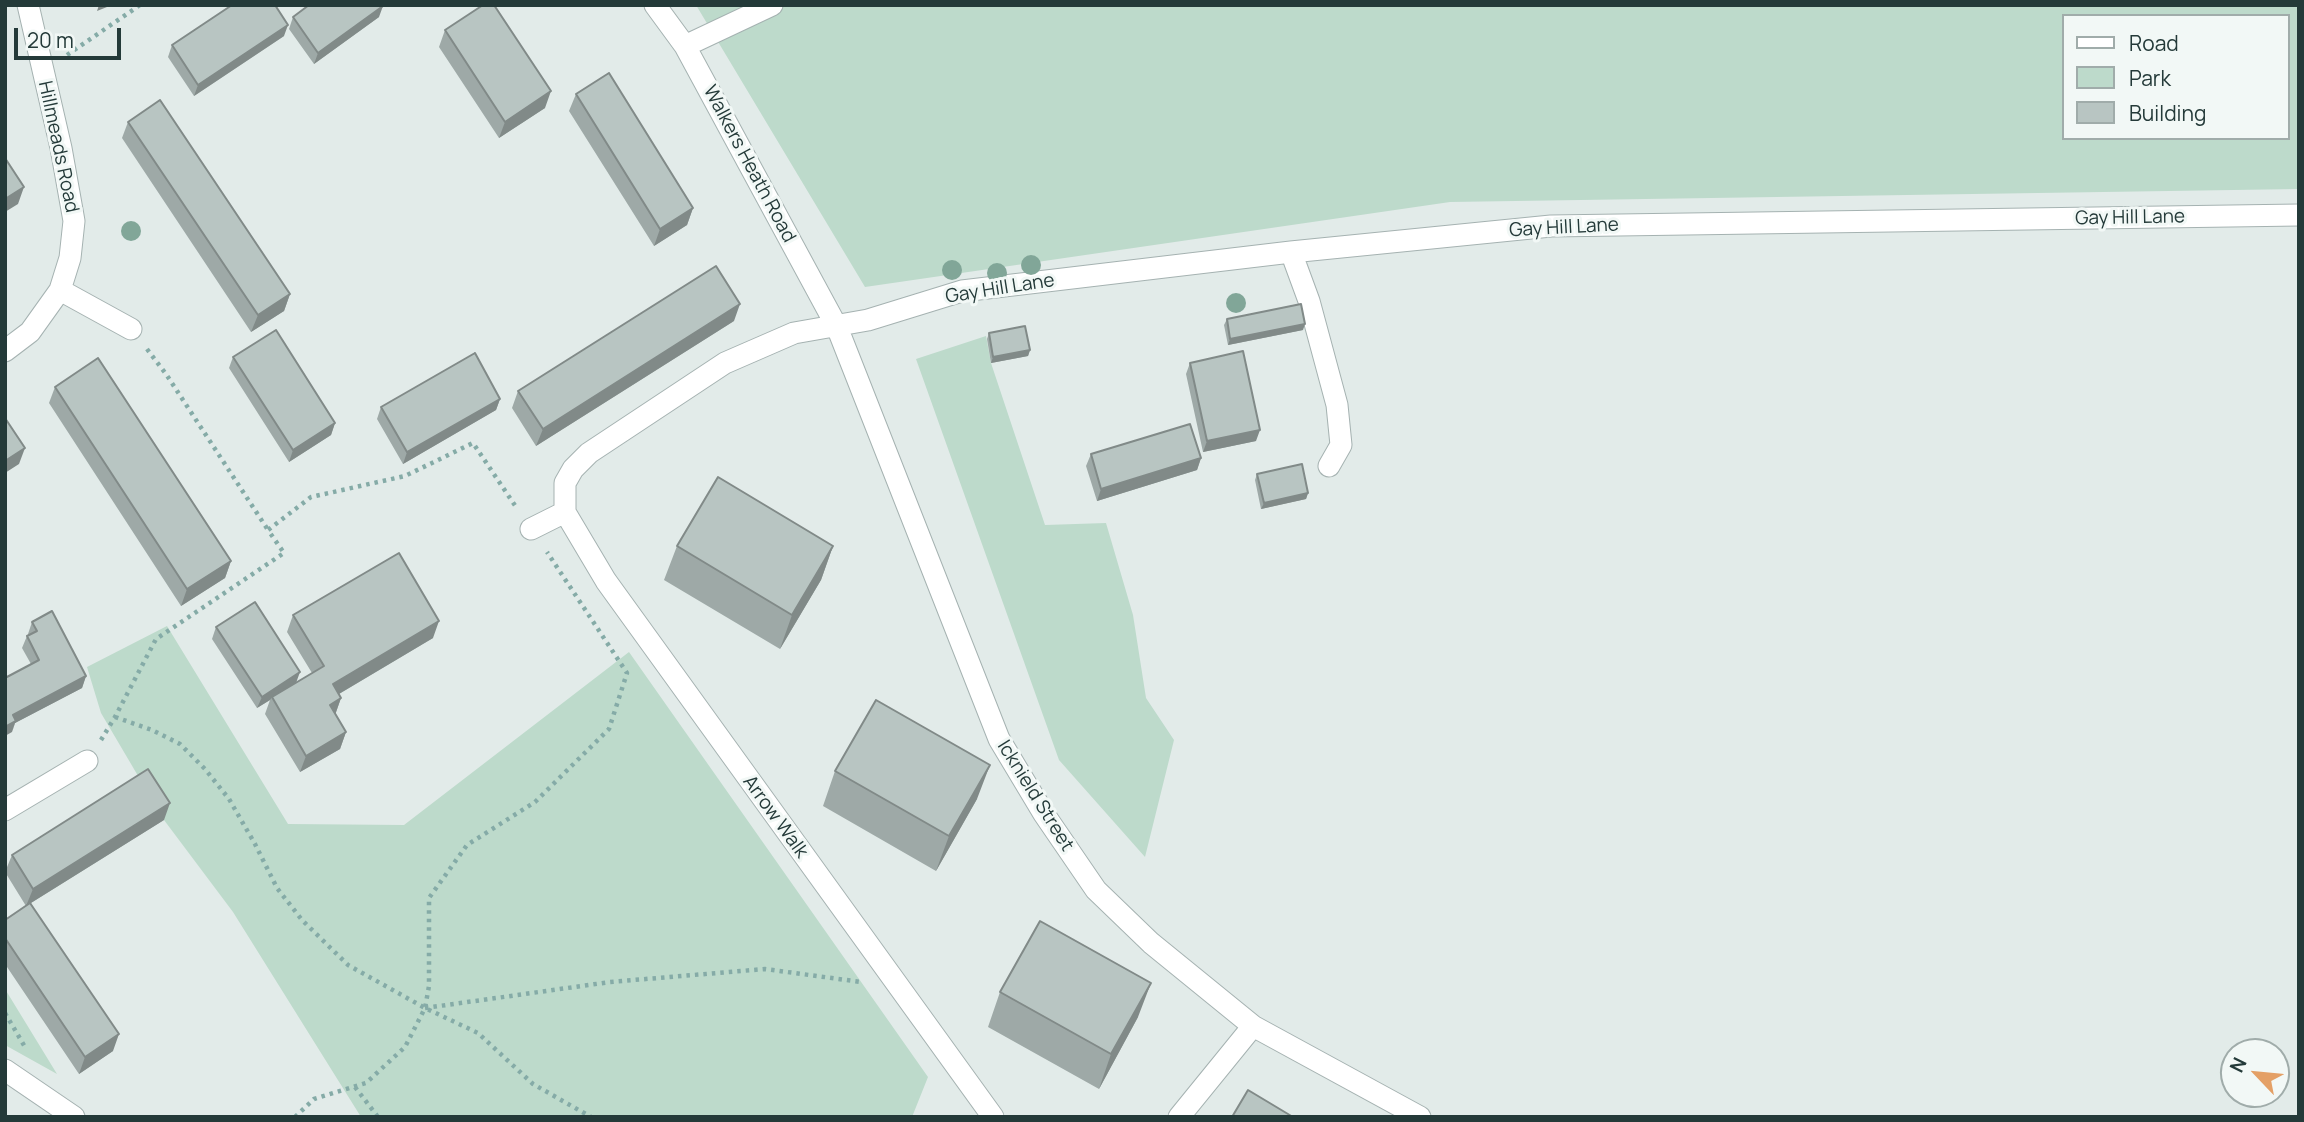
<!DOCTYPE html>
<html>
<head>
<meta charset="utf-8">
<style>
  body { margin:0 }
  #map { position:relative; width:2304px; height:1122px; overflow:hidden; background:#e2ebe9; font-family:Manrope,sans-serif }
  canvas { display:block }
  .frame { position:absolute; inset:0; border:7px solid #243a39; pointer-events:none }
  .legend { position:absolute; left:2062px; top:14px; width:228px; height:126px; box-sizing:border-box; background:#f2f8f6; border:2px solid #a0acaa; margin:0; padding:9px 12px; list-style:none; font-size:21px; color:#243a39 }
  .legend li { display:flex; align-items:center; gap:14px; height:35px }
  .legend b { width:35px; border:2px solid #a0acaa }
  .north { position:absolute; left:2220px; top:1038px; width:70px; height:70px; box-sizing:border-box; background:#f2f8f6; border:2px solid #a0acaa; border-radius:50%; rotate:296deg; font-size:19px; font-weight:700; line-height:28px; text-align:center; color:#243a39 }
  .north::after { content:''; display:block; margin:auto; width:24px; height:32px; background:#e4a066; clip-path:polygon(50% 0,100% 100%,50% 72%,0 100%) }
  .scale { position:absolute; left:14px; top:28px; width:107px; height:32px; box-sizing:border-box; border:4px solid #243a39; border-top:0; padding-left:9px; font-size:21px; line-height:24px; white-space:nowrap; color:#243a39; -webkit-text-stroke:5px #f2f8f6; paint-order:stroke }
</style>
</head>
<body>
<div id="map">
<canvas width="2304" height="1122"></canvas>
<div class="frame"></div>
<ul class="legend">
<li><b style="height:9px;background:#fff"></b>Road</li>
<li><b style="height:19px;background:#bddacb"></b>Park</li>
<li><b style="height:19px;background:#b8c5c2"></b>Building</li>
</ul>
<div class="north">N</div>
<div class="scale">20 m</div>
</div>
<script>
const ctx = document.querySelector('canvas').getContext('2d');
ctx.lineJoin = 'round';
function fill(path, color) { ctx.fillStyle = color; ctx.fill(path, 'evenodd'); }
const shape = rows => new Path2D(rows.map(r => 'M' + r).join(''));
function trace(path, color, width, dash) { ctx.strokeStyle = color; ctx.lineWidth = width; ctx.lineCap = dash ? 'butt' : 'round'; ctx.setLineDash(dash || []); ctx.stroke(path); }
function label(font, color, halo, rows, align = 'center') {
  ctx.font = font + ' Manrope,sans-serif'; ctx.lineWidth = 6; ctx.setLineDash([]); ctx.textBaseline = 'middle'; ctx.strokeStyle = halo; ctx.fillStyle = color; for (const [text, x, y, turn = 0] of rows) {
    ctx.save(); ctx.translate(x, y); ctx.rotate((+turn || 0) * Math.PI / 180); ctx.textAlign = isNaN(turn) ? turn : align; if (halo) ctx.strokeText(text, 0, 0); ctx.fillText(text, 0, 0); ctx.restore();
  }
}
fill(shape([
  [696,5,2299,5,2299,189,1450,202,865,287],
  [2064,16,2288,16,2288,138,2064,138],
  [986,336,991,363,1045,525,1106,523,1133,615,1146,698,1174,740,1145,857,1059,760,916,359],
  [167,626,288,824,404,825,629,652,928,1077,912,1117,361,1117,233,912,164,820,101,713,87,667],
  [5,989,57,1074,5,1045]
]), '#bddacb');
const minor = shape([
  [655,5,685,46,837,327,999,739,1044,814,1096,890,1151,943,1253,1026,1420,1117],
  [685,46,772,5],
  [1291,252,1309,301,1337,405,1341,445,1329,466],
  [60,290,131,329],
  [5,351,30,332,60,290,70,258,74,221,61,148,28,5],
  [565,512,606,581,993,1117],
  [531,529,565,512,565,483,573,469,589,453,725,363,794,333,868,320,962,291,1291,252,1551,226,2299,215],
  [5,810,87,761],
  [5,1070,74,1117],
  [1179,1117,1253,1026]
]);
trace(minor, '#a5b2b1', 23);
trace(shape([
  [67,55,140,5],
  [147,349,166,374,268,530],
  [115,717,152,730,180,744,205,769,229,799,255,844,277,888,302,920,348,965,425,1008,478,1033,533,1084,591,1117],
  [101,740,115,717,156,639,284,553,268,530,311,497,405,476,473,443,516,507],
  [425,1008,610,982,765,969,861,982],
  [5,1013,25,1047],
  [355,1087,378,1117],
  [295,1117,314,1099,366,1083,405,1047,425,1008,429,986,429,898,467,845,535,802,609,729,627,673,547,552]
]), '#85aba7', 4.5, [3.5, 5]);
trace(minor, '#fff', 21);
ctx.fillStyle = '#81a698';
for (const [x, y] of [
  [131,231],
  [1031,265],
  [952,270],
  [997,273],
  [1236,303]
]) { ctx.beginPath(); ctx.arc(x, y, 10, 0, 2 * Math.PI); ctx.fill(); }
fill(shape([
  [293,17,379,17,314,64,289,29],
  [445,30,545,108,499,138,439,47],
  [284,36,194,96,168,57,172,45],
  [576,94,693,208,687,225,654,246,569,111],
  [128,122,290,294,284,311,251,332,122,138],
  [1227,319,1303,330,1228,345,1224,325],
  [734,321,536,446,512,408,518,391],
  [989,333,1030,350,1028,356,991,363,987,339],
  [233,357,335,423,331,435,289,462,229,368],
  [1190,363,1256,441,1203,452,1186,374],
  [55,387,231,561,225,578,181,606,49,403],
  [500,399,496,410,403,464,377,419,381,407],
  [1091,454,1201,458,1197,470,1097,501,1086,466],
  [1257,474,1308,493,1306,499,1261,509,1255,480],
  [677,546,833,546,821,580,780,649,664,580],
  [293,615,433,638,339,694,341,698,335,715,346,732,340,749,300,772,265,714,270,700,257,708,212,639,216,627,297,682,312,673,287,632],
  [32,622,86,676,82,688,15,723,12,732,31,664,22,648,27,636,29,635,28,634],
  [835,771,977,799,936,871,823,806],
  [164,820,31,903,113,1051,79,1074,5,964,5,920,26,906,5,872,12,855],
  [1000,992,1138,1017,1099,1089,988,1027]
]), '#9ea9a7');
fill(shape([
  [99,5,112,5,97,11],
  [383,6,379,17,314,64,318,53],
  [288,25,284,36,194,96,198,85],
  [551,91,545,108,499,138,505,122],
  [24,187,18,204,5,212,5,199],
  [693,208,687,225,654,246,660,229],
  [290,294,284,311,251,332,258,315],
  [740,304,734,321,536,446,543,429],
  [1305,324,1303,330,1228,345,1230,339],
  [1030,350,1028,356,991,363,993,357],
  [500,399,496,410,403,464,407,452],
  [335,423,331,435,289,462,293,450],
  [1260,430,1256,441,1203,452,1207,441],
  [25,448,19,464,5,473,5,461],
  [1201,458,1197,470,1097,501,1101,489],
  [1308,493,1306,499,1261,509,1264,503],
  [833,546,821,580,780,649,792,615],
  [231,561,225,578,181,606,187,589],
  [439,621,433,638,327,701,333,684],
  [300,672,296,683,272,697,270,700,257,708,262,697],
  [86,676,82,688,15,723,12,732,5,736,5,727,13,715],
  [341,698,335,715,330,705],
  [346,732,340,749,300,772,306,756],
  [990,765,977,799,936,871,949,836],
  [170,803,164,820,26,906,33,889],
  [1151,983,1138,1017,1099,1089,1111,1054],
  [119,1034,113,1051,79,1074,85,1057]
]), '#818a88');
const building = shape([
  [232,5,275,5,288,25,198,85,172,45,232,5],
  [309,5,383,5,383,6,318,53,293,17,309,5],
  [483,5,494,5,551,91,505,122,445,30,483,5],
  [609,73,693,208,660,229,576,94,609,73],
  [160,100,290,294,258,315,128,122,160,100],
  [5,158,24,187,5,199,5,158],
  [716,266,740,304,543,429,518,391,716,266],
  [1301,304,1305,324,1230,339,1227,319,1301,304],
  [1025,326,1030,350,993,357,989,333,1025,326],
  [276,330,335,423,293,450,233,357,276,330],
  [1243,351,1260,430,1207,441,1190,363,1243,351],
  [475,353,500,399,407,452,381,407,475,353],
  [98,358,231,561,187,589,55,387,98,358],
  [5,418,25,448,5,461,5,418],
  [1190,424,1201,458,1101,489,1091,454,1190,424],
  [1302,464,1308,493,1264,503,1257,474,1302,464],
  [718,477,833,546,792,615,677,546,718,477],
  [399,553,439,621,333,684,341,698,330,705,346,732,306,756,272,697,324,666,293,615,399,553],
  [255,602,300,672,262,697,216,627,255,602],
  [52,611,86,676,13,715,16,721,5,727,5,678,39,660,27,636,37,631,32,622,52,611],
  [876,700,990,765,949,836,835,771,876,700],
  [148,769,170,803,33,889,12,855,148,769],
  [30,903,119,1034,85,1057,5,938,5,920,30,903],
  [1040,921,1151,983,1111,1054,1000,992,1040,921],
  [1248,1090,1293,1117,1232,1117,1248,1090]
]);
fill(building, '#b8c5c2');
trace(building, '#818a88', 2);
label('19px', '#243a39', '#f2f8f6', [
  ["Hillmeads Road",58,147,78],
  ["Walkers Heath Road",749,164,62],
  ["Gay Hill Lane",2130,218,-1],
  ["Gay Hill Lane",1564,228,-3],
  ["Gay Hill Lane",1000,289,-9],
  ["Icknield Street",1035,796,58],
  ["Arrow Walk",775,817,54]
]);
</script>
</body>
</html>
